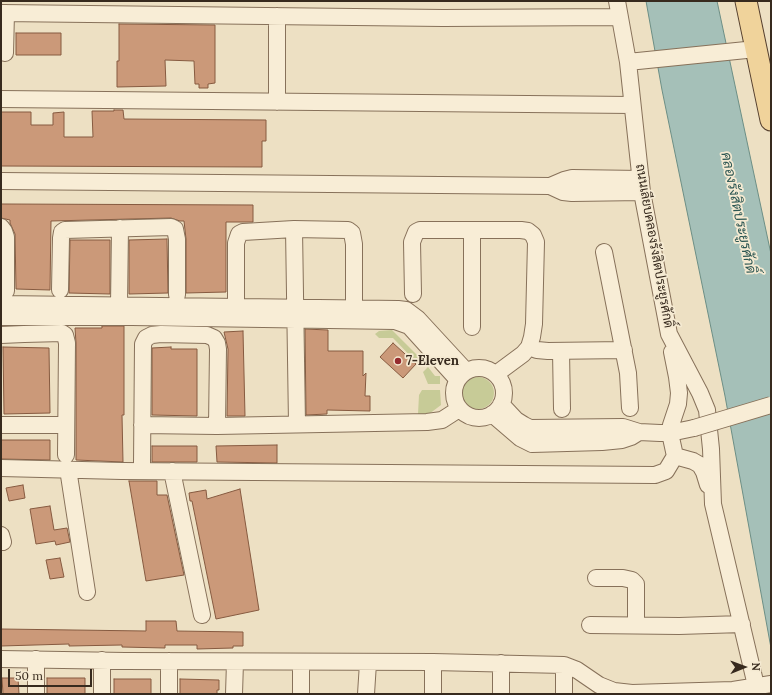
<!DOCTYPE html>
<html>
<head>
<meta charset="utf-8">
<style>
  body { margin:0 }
  #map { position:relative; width:772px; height:695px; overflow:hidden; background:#ede0c3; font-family:Lora,serif }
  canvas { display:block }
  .frame { position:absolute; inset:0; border:2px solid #372a1e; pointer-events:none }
  .north { position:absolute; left:724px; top:647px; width:40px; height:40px; -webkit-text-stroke:3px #f5ead2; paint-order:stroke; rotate:89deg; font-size:11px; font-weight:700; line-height:16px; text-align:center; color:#372a1e }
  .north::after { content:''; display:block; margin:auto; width:14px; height:18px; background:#372a1e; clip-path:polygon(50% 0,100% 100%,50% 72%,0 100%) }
  .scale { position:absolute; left:8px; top:669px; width:84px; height:18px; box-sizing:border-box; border:2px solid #372a1e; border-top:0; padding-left:5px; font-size:12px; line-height:14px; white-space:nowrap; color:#372a1e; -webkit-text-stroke:3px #f5ead2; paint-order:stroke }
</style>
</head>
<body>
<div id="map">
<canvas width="772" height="695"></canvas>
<div class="frame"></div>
<div class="north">N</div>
<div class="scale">50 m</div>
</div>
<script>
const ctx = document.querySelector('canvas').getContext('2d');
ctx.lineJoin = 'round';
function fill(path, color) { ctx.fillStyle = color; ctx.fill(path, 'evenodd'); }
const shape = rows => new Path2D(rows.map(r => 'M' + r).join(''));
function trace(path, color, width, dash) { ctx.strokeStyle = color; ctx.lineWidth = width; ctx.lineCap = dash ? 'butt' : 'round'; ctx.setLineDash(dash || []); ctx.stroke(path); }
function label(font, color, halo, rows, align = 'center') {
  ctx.font = font + ' Lora,Sarabun,serif'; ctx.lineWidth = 3.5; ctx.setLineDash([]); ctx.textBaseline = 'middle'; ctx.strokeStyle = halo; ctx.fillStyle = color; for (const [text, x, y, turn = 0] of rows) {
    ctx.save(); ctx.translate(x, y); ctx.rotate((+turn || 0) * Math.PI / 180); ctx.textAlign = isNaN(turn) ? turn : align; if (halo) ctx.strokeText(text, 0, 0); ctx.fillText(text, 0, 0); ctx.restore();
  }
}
fill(shape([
  [392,330,424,362,424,365,420,366,393,338,379,338,375,334,379,331],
  [428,367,435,376,440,376,440,384,428,384,423,372],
  '462 393a16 16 0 1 1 32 0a16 16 0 1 1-32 0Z',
  [422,390,440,390,441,405,429,414,418,414,419,395]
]), '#c7cb97');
const water = shape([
  [646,1,717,1,771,254,771,648,725,396,662,90,646,1]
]);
fill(water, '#a5c0b8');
trace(water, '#6c8e85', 1);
const building = shape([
  [119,24,215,25,215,83,208,84,208,88,199,88,199,84,195,84,194,61,165,60,166,86,117,87,117,61,119,61,119,24],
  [16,33,61,33,61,55,16,55,16,33],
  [114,110,123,110,124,119,266,120,266,141,262,141,262,167,1,166,1,112,31,112,31,125,53,125,53,113,64,112,64,137,93,137,92,111,114,111,114,110],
  [1,204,253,205,253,222,226,222,226,292,186,293,186,239,184,221,180,221,171,218,51,221,50,290,16,289,15,234,10,223,10,220,1,218,1,204],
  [167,239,168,293,129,294,129,240,167,239],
  [70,240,110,240,110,294,69,293,70,240],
  [102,326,124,326,124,415,122,415,123,462,76,460,76,343,75,328,102,328,102,326],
  [305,329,328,330,328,351,363,351,363,376,366,373,365,396,370,396,370,411,327,410,327,414,306,415,305,329],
  [243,331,245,416,227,416,228,349,224,332,243,331],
  [393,343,416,364,403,378,380,357,393,343],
  [3,347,49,348,50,413,4,414,3,347],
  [171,347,171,349,197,349,197,416,152,415,152,348,171,347],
  [1,440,50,440,50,460,1,459,1,440],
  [277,445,277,463,217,462,216,446,277,445],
  [152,446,197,446,197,462,152,462,152,446],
  [129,481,157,481,157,495,167,495,184,575,146,581,129,481],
  [23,485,25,498,9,501,6,488,23,485],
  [240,489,259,610,216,619,192,501,190,501,189,493,206,490,207,499,240,489],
  [50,506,54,530,67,528,70,542,56,545,55,541,36,544,30,509,50,506],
  [60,558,64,577,50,579,46,560,60,558],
  [146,621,176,621,177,631,243,632,243,646,233,646,233,648,197,649,197,645,165,645,165,648,122,647,122,645,69,646,69,644,1,646,1,629,146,631,146,621],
  [2,678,18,678,19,694,3,694,2,678],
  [47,678,85,678,85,694,47,694,47,678],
  [114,679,151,679,151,694,114,694,114,679],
  [180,679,219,680,219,690,217,690,217,694,180,694,180,679]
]);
fill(building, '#cb9979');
trace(building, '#865a40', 1);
const minor = shape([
  [617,1,628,62,642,192,669,334,700,393,707,410,711,449,713,504,758,694],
  [1,13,443,18,620,17],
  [277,16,277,102],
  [5,53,6,13],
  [628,62,756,49],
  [1,99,632,105],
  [1,181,550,186,563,192,572,193,642,192],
  [550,186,564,180,572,178,641,179],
  [1,227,4,231,6,237,6,291],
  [294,229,297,424],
  [472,230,472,327],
  [604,252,628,373,630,408],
  [60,290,61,238,62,232,65,230,171,227,175,229,177,239,177,295],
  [413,294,412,242,416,232,420,230,521,230,528,231,533,235,536,242,534,324,532,337,529,347,523,354,496,374],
  [1,304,398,309,406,310,418,319,466,371],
  [119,305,120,228],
  [236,306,236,243,239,234,243,232,294,229,348,230,352,233,354,244,354,308],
  [1,317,132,317,395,321,409,326,457,379],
  [1,335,24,334,62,333,65,335,67,343,66,455],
  [529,347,537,350,548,351,624,350],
  [561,351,562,409],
  [672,352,677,377,679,393,678,404,671,425,670,433,675,456,693,461,700,465,704,472,708,485],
  '454 393a25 25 0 1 1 50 0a25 25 0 1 1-50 0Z',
  [501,404,516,420,524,425,530,428,623,427,639,432,660,433,670,433,694,428],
  [492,414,520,438,532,444,602,442,622,440,631,437,639,432],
  [1,425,66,425],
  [142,425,217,426,427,422,442,420,459,409],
  [142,464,143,344,146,338,152,335,161,334,207,335,214,338,217,343,218,349,217,426],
  [1,468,122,471,655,475,666,471,675,456],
  [68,469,87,592],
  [172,471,202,615],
  [1,535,3,542],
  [596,578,623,578,632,580,636,584,636,625],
  [590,625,679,626,742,624],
  [1,659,125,661,433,662,564,665,577,670,599,685,614,691,632,693,733,690,771,684],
  [102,660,102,694],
  [36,694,36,659],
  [169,694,169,661],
  [234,694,235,662],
  [301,694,301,662],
  [366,694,368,663],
  [433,694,433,662],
  [501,694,501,663],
  [564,694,564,665]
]);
const major = shape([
  [746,1,771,120]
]);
trace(minor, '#87715a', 18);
trace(major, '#553f2e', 23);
trace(minor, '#f8edd6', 16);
trace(major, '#f0d39b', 21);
const minorBridge = shape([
  [694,428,771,405]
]);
trace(minorBridge, '#87715a', 18, []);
trace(minorBridge, '#f8edd6', 16);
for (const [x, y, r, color] of [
  [398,361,4,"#962b2e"]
]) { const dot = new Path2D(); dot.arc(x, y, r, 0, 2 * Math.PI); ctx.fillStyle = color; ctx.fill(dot); trace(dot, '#f5ead2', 1.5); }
label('13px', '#372a1e', '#f5ead2', [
  ["ถนนเลียบคลองรังสิตประยูรศักดิ์",654,246,80]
]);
label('bold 13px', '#372a1e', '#f5ead2', [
  ["7-Eleven",406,361]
], 'left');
label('italic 14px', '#2d5753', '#f5ead2', [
  ["คลองรังสิตประยูรศักดิ์",738,213,78]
]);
</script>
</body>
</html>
